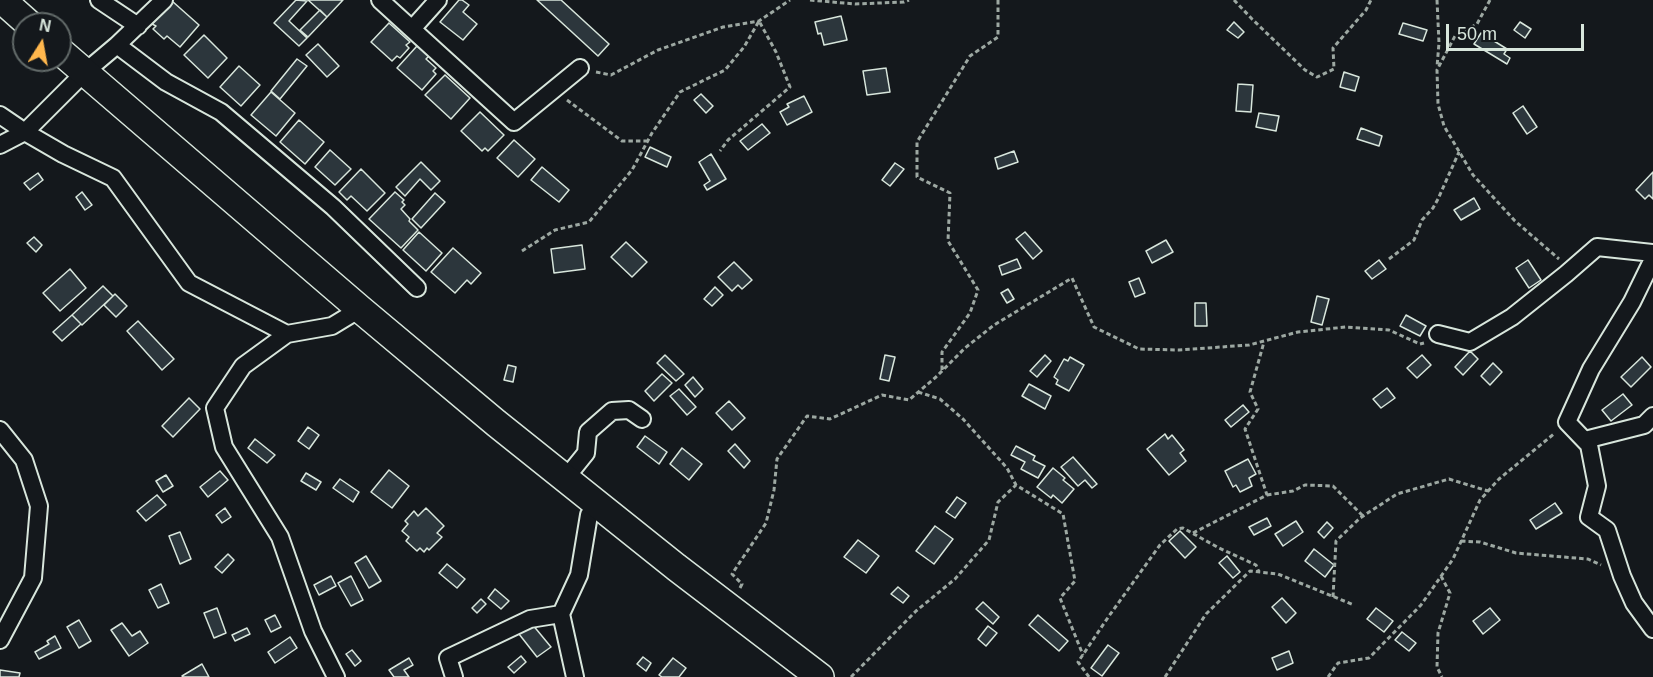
<!DOCTYPE html>
<html>
<head>
<meta charset="utf-8">
<style>
  body { margin:0 }
  #map { position:relative; width:1653px; height:677px; overflow:hidden; background:#14181c; font-family:Helvetica,sans-serif }
  canvas { display:block }
  .north { position:absolute; left:12px; top:12px; width:60px; height:60px; box-sizing:border-box; background:#14181c; border:2px solid #626a69; border-radius:50%; rotate:11deg; font-size:16px; font-weight:700; line-height:24px; text-align:center; color:#d8e6dc }
  .north::after { content:''; display:block; margin:auto; width:21px; height:27px; background:#ffb74d; clip-path:polygon(50% 0,100% 100%,50% 72%,0 100%) }
  .scale { position:absolute; left:1446px; top:24px; width:138px; height:27px; box-sizing:border-box; border:3px solid #d8e6dc; border-top:0; padding-left:8px; font-size:18px; line-height:21px; white-space:nowrap; color:#d8e6dc; -webkit-text-stroke:4px #14181c; paint-order:stroke }
</style>
</head>
<body>
<div id="map">
<canvas width="1653" height="677"></canvas>
<div class="north">N</div>
<div class="scale">50 m</div>
</div>
<script>
const ctx = document.querySelector('canvas').getContext('2d');
ctx.lineJoin = 'round';
function fill(path, color) { ctx.fillStyle = color; ctx.fill(path, 'evenodd'); }
const shape = rows => new Path2D(rows.map(r => 'M' + r).join(''));
function trace(path, color, width, dash) { ctx.strokeStyle = color; ctx.lineWidth = width; ctx.lineCap = dash ? 'butt' : 'round'; ctx.setLineDash(dash || []); ctx.stroke(path); }
const building = shape([
  [296,0,307,1,289,21,307,38,299,46,274,23,296,0],
  [308,0,343,0,327,17,308,0],
  [459,0,462,0,469,5,463,12,477,24,463,40,440,22,459,0],
  [537,0,561,0,609,44,598,56,537,0],
  [172,1,199,25,180,47,167,36,164,39,153,29,156,26,152,24,172,1],
  [320,10,327,17,308,37,300,30,320,10],
  [841,16,847,40,824,45,821,33,818,34,815,22,841,16],
  [1234,22,1244,32,1238,38,1227,30,1234,22],
  [1520,22,1531,29,1525,38,1514,30,1520,22],
  [389,23,410,42,406,45,409,48,400,58,397,56,392,61,371,42,389,23],
  [1403,23,1427,30,1423,41,1399,34,1403,23],
  [1481,33,1507,49,1504,54,1510,58,1507,64,1474,44,1481,33],
  [204,35,227,58,208,78,184,55,204,35],
  [318,44,339,66,327,77,306,55,318,44],
  [417,46,429,56,426,59,436,68,433,71,436,74,422,90,397,68,417,46],
  [297,59,307,66,280,99,271,91,297,59],
  [239,66,260,85,241,106,220,87,239,66],
  [886,68,890,92,867,95,863,71,886,68],
  [1344,72,1359,77,1355,91,1340,87,1344,72],
  [445,75,470,98,451,119,425,95,445,75],
  [1238,84,1253,85,1251,112,1236,111,1238,84],
  [271,92,295,113,276,136,251,115,271,92],
  [701,94,713,106,706,113,694,100,701,94],
  [804,96,812,112,787,125,780,112,789,107,787,104,804,96],
  [1523,106,1537,127,1527,134,1513,113,1523,106],
  [480,112,504,135,488,151,485,148,482,151,461,131,480,112],
  [1259,113,1279,116,1276,131,1256,127,1259,113],
  [299,120,324,142,305,164,280,142,299,120],
  [762,124,770,133,748,150,740,141,762,124],
  [1361,128,1382,136,1379,146,1357,139,1361,128],
  [514,140,535,159,518,177,497,158,514,140],
  [650,147,671,157,667,167,645,157,650,147],
  [330,150,351,169,335,185,315,167,330,150],
  [1014,151,1018,162,998,169,995,158,1014,151],
  [711,154,726,179,707,190,704,185,710,181,699,162,711,154],
  [421,162,440,181,431,190,420,179,405,196,396,187,421,162],
  [895,163,904,169,890,186,882,180,895,163],
  [542,167,569,190,559,202,531,180,542,167],
  [361,169,385,193,367,211,351,196,347,200,339,192,361,169],
  [1653,172,1653,199,1649,195,1645,199,1636,190,1653,172],
  [38,173,43,180,30,190,24,183,38,173],
  [82,192,92,205,85,210,76,197,82,192],
  [395,192,404,200,402,202,405,205,401,209,410,219,409,221,418,230,401,248,369,219,395,192],
  [435,193,445,202,421,228,412,219,435,193],
  [1474,198,1480,209,1461,220,1454,210,1474,198],
  [419,232,442,253,426,271,403,250,419,232],
  [1025,232,1042,251,1033,259,1016,239,1025,232],
  [34,237,42,245,36,252,27,243,34,237],
  [1166,240,1173,252,1152,263,1146,251,1166,240],
  [626,242,647,262,632,277,611,257,626,242],
  [582,245,585,269,554,273,551,249,582,245],
  [453,248,481,273,471,284,467,280,455,293,431,272,453,248],
  [1017,259,1021,268,1002,275,999,266,1017,259],
  [1379,260,1386,269,1372,279,1365,271,1379,260],
  [1528,260,1541,280,1529,288,1516,268,1528,260],
  [734,262,752,280,742,289,738,285,732,291,718,277,734,262],
  [70,269,86,288,60,311,43,293,70,269],
  [1139,278,1145,293,1135,297,1129,282,1139,278],
  [103,286,113,296,82,325,72,315,103,286],
  [715,287,723,295,712,306,704,299,715,287],
  [1008,289,1014,299,1007,303,1001,293,1008,289],
  [115,294,127,306,116,317,104,305,115,294],
  [1317,296,1329,299,1322,325,1311,322,1317,296],
  [1195,303,1206,303,1207,326,1195,326,1195,303],
  [72,315,81,324,62,341,53,332,72,315],
  [1406,315,1426,326,1420,336,1400,326,1406,315],
  [138,321,174,359,162,370,127,331,138,321],
  [1470,351,1478,359,1463,375,1455,367,1470,351],
  [665,355,684,374,676,381,657,363,665,355],
  [885,355,895,357,889,381,880,379,885,355],
  [1045,355,1051,361,1037,377,1030,371,1045,355],
  [1422,355,1431,365,1417,378,1407,368,1422,355],
  [1070,357,1084,365,1069,391,1056,384,1058,380,1054,377,1064,359,1068,361,1070,357],
  [1642,357,1651,367,1631,387,1621,377,1642,357],
  [1493,363,1502,372,1490,385,1481,376,1493,363],
  [508,365,516,367,513,382,504,380,508,365],
  [662,374,672,383,654,401,645,391,662,374],
  [693,377,703,389,695,397,685,385,693,377],
  [1029,384,1051,396,1045,409,1022,396,1029,384],
  [1387,388,1395,398,1381,408,1373,399,1387,388],
  [679,389,696,407,687,415,670,396,679,389],
  [1623,394,1632,405,1611,421,1602,410,1623,394],
  [189,398,200,409,173,437,162,426,189,398],
  [729,401,745,418,732,430,716,413,729,401],
  [1243,405,1249,412,1231,427,1225,420,1243,405],
  [308,427,319,435,309,449,298,441,308,427],
  [1165,434,1168,439,1172,435,1184,450,1180,453,1186,461,1169,475,1147,449,1165,434],
  [645,436,667,452,659,464,637,447,645,436],
  [255,439,275,455,267,463,248,448,255,439],
  [735,444,750,461,744,468,728,451,735,444],
  [1016,446,1035,456,1033,460,1045,466,1038,478,1021,469,1025,462,1011,455,1016,446],
  [682,448,702,464,689,480,670,464,682,448],
  [1073,457,1097,484,1092,488,1085,480,1078,486,1061,467,1073,457],
  [1248,459,1256,474,1249,478,1252,486,1240,492,1236,485,1233,487,1225,471,1248,459],
  [1053,468,1065,478,1063,480,1074,489,1062,503,1053,495,1051,498,1037,487,1053,468],
  [389,470,409,486,392,508,371,492,389,470],
  [220,471,228,480,208,497,200,487,220,471],
  [306,473,321,482,316,490,301,481,306,473],
  [166,475,173,486,163,492,156,481,166,475],
  [340,479,359,492,353,502,333,488,340,479],
  [157,495,166,505,146,521,137,511,157,495],
  [957,497,966,503,955,518,946,512,957,497],
  [1555,503,1562,513,1536,529,1530,520,1555,503],
  [225,508,231,517,222,523,216,515,225,508],
  [426,508,444,526,437,533,442,537,429,550,427,548,424,552,420,548,417,551,406,541,409,537,402,531,408,524,405,521,414,511,418,516,426,508],
  [1267,518,1271,526,1254,535,1249,527,1267,518],
  [1296,521,1303,532,1283,546,1275,534,1296,521],
  [1327,522,1333,528,1324,538,1318,532,1327,522],
  [935,526,953,539,934,564,916,551,935,526],
  [1180,531,1196,547,1185,558,1169,541,1180,531],
  [180,532,191,559,180,564,169,536,180,532],
  [858,540,879,556,866,573,844,557,858,540],
  [1314,549,1334,565,1325,577,1305,561,1314,549],
  [228,554,234,560,222,573,215,567,228,554],
  [366,556,381,581,369,588,355,563,366,556],
  [1227,556,1240,572,1233,578,1219,563,1227,556],
  [447,564,465,579,457,588,439,573,447,564],
  [331,576,336,586,319,595,314,585,331,576],
  [351,576,363,600,351,606,338,583,351,576],
  [161,584,169,603,158,608,149,590,161,584],
  [898,587,909,596,903,603,891,594,898,587],
  [495,589,509,601,501,609,488,598,495,589],
  [1282,598,1296,613,1286,623,1272,607,1282,598],
  [481,599,486,604,477,613,472,608,481,599],
  [983,602,999,617,993,624,976,609,983,602],
  [217,608,226,633,214,638,204,613,217,608],
  [1376,608,1393,621,1384,632,1367,619,1376,608],
  [1490,608,1500,620,1483,634,1473,621,1490,608],
  [275,615,281,627,271,632,265,620,275,615],
  [1038,615,1068,641,1059,651,1029,625,1038,615],
  [79,620,91,641,79,648,67,627,79,620],
  [122,623,132,636,140,631,148,643,129,656,111,630,122,623],
  [532,624,551,647,537,657,519,634,532,624],
  [988,626,997,633,986,646,978,639,988,626],
  [247,628,250,634,235,641,232,635,247,628],
  [1402,632,1416,643,1409,651,1395,640,1402,632],
  [55,636,61,648,39,659,35,652,49,644,47,641,55,636],
  [290,637,297,648,275,663,268,652,290,637],
  [1108,645,1119,653,1102,676,1091,668,1108,645],
  [352,650,361,661,355,666,346,654,352,650],
  [1289,651,1293,663,1277,670,1272,658,1289,651],
  [521,656,526,662,514,673,508,667,521,656],
  [643,657,651,663,646,671,637,664,643,657],
  [409,658,413,665,404,670,409,677,394,677,389,670,409,658],
  [673,658,686,668,679,677,662,677,659,675,673,658],
  [202,664,209,677,183,677,182,676,202,664],
  [0,670,20,673,19,677,0,677,0,670]
]);
fill(building, '#2c363c');
trace(building, '#d8e6dc', 1.5);
const street = shape([
  [99,0,138,26],
  [380,0,514,122,580,68],
  [412,29,438,0],
  [117,45,164,0],
  [0,115,25,132,63,154,113,178,189,283,287,334,332,326,360,309],
  [0,145,25,132,85,72,117,45,166,82,221,112,333,207,417,288],
  [1653,259,1632,302,1591,369,1567,422,1589,445,1597,486,1589,517,1607,530,1622,576,1634,603,1653,629],
  [287,334,243,366,215,408,224,447,280,537,313,631,336,677],
  [1438,334,1470,342,1512,317,1566,274,1597,247,1653,253],
  [0,430,24,460,39,506,33,578,0,640],
  [1585,440,1644,425,1653,416],
  [565,479,586,453,588,432,612,411,629,410,642,419],
  [561,614,575,677],
  [454,677,448,658,530,619,561,614,579,575,589,515,599,504]
]);
const primary = shape([
  [2,0,29,24],
  [60,51,360,309,496,423,676,567,820,677]
]);
trace(street, '#d8e6dc', 20);
trace(primary, '#d8e6dc', 30);
trace(shape([
  [810,0,855,4,904,2,909,0],
  [1234,0,1252,19,1305,70,1317,77,1334,69,1333,48,1366,10,1371,0],
  [1437,0,1439,43,1437,67],
  [1490,0,1477,24,1455,36,1437,70,1438,104,1444,126,1473,175,1515,221,1559,259],
  [596,72,611,75,658,50,723,27,759,21,790,0],
  [567,100,622,141,648,141],
  [522,251,555,230,589,222,632,170,652,133,680,92,725,70,744,47,759,21,776,52,790,87,728,140,720,151],
  [1389,259,1414,240,1422,220,1433,208,1438,199,1459,152],
  [942,370,942,352,970,313,978,290,948,241,950,193,917,177,917,142,970,56,998,37,998,0],
  [918,392,940,399,963,419,1007,468,1016,485,1063,514,1075,581,1060,598,1083,655],
  [1267,495,1293,491,1305,485,1333,486,1363,516],
  [1193,533,1267,495,1245,429,1258,409,1250,392,1264,342],
  [1461,541,1480,542,1516,553,1588,559,1601,565],
  [1441,576,1450,593,1438,633,1437,667,1442,677],
  [740,588,742,584,732,574,766,523,774,490,777,459,807,416,830,419,882,395,909,400,936,377,965,348,994,325,1072,278,1094,327,1139,349,1179,350,1249,345,1298,332,1346,327,1389,330,1420,344,1424,343],
  [1333,597,1336,541,1360,518,1397,494,1449,479,1488,491],
  [851,677,916,611,955,579,989,540,998,502,1016,485],
  [1089,677,1078,662,1109,616,1160,545,1177,529,1183,528,1219,548,1256,565,1259,572],
  [1165,677,1206,614,1250,571,1278,574,1354,605],
  [1328,677,1338,663,1369,658,1421,605,1453,559,1480,500,1499,479,1555,433]
]), '#9da8a2', 3, [4.5, 3]);
trace(street, '#14181c', 16);
trace(primary, '#14181c', 27);
</script>
</body>
</html>
